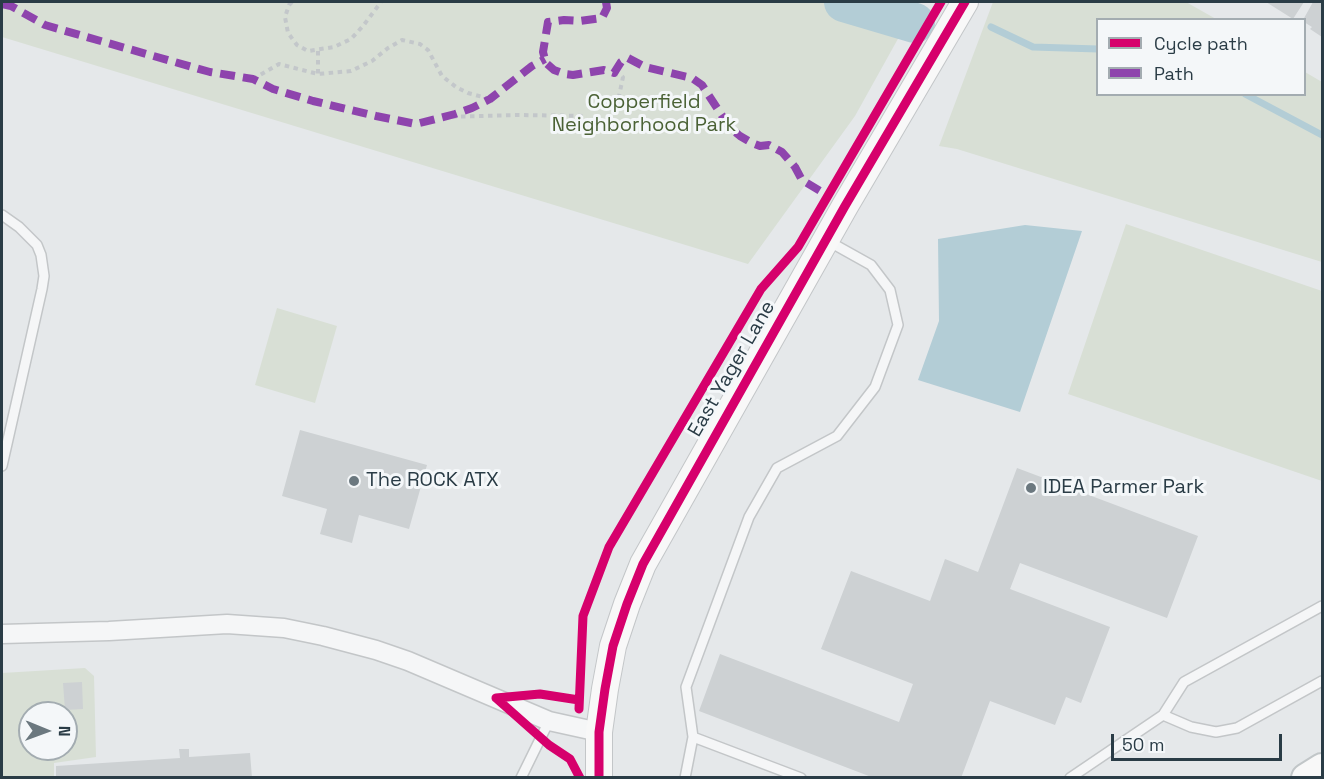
<!DOCTYPE html>
<html>
<head>
<meta charset="utf-8">
<style>
  body { margin:0 }
  #map { position:relative; width:1324px; height:779px; overflow:hidden; background:#e5e8ea; font-family:"Space Grotesk",sans-serif }
  canvas { display:block }
  .frame { position:absolute; inset:0; border:3px solid #2a3c46; pointer-events:none }
  .legend { position:absolute; left:1096px; top:18px; width:210px; height:78px; box-sizing:border-box; background:#f4f7f9; border:2px solid #a3acb1; margin:0; padding:8px 10px; list-style:none; font-size:18px; color:#2a3c46 }
  .legend li { display:flex; align-items:center; gap:12px; height:30px }
  .legend b { width:30px; border:2px solid #a3acb1 }
  .north { position:absolute; left:18px; top:701px; width:60px; height:60px; box-sizing:border-box; background:#f4f7f9; border:2px solid #a3acb1; border-radius:50%; rotate:91deg; font-size:16px; font-weight:700; line-height:24px; text-align:center; color:#2a3c46 }
  .north::after { content:''; display:block; margin:auto; width:21px; height:27px; background:#6b787f; clip-path:polygon(50% 0,100% 100%,50% 72%,0 100%) }
  .scale { position:absolute; left:1111px; top:734px; width:171px; height:27px; box-sizing:border-box; border:3px solid #2a3c46; border-top:0; padding-left:8px; font-size:18px; line-height:21px; white-space:nowrap; color:#2a3c46; -webkit-text-stroke:4px #f4f7f9; paint-order:stroke }
</style>
</head>
<body>
<div id="map">
<canvas width="1324" height="779"></canvas>
<div class="frame"></div>
<ul class="legend">
<li><b style="height:8px;background:#d6006c"></b>Cycle path</li>
<li><b style="height:8px;background:#8e44ad"></b>Path</li>
</ul>
<div class="north">N</div>
<div class="scale">50 m</div>
</div>
<script>
const ctx = document.querySelector('canvas').getContext('2d');
ctx.lineJoin = 'round';
function fill(path, color) { ctx.fillStyle = color; ctx.fill(path, 'evenodd'); }
const shape = rows => new Path2D(rows.map(r => 'M' + r).join(''));
function trace(path, color, width, dash) { ctx.strokeStyle = color; ctx.lineWidth = width; ctx.lineCap = dash ? 'butt' : 'round'; ctx.setLineDash(dash || []); ctx.stroke(path); }
function label(font, color, halo, rows, align = 'center') {
  ctx.font = font + ' "Space Grotesk",sans-serif'; ctx.lineWidth = 6; ctx.setLineDash([]); ctx.textBaseline = 'middle'; ctx.strokeStyle = halo; ctx.fillStyle = color; for (const [text, x, y, turn = 0] of rows) {
    ctx.save(); ctx.translate(x, y); ctx.rotate((+turn || 0) * Math.PI / 180); ctx.textAlign = isNaN(turn) ? turn : align; if (halo) ctx.strokeText(text, 0, 0); ctx.fillText(text, 0, 0); ctx.restore();
  }
}
fill(shape([
  [2,2,897,2,914,10,855,116,748,264,2,37],
  [993,2,1186,2,1216,19,1098,20,1098,94,1304,94,1305,72,1322,82,1322,262,957,149,939,146],
  [1126,224,1322,291,1322,481,1068,394],
  [277,308,337,326,315,403,255,385],
  [85,668,94,676,96,757,54,763,54,777,2,778,2,673],
  [30,713,66,713,66,749,30,749]
]), '#d8dfd5');
fill(shape([
  [1025,225,1082,231,1020,412,918,380,939,321,938,239]
]), '#b3cdd6');
trace(shape([
  [991,27,1033,47,1098,49],
  [1245,94,1322,135]
]), '#b3cdd6', 7);
trace(shape([
  [844,2,915,23]
]), '#b3cdd6', 40);
fill(shape([
  [1266,2,1304,2,1293,19],
  [1313,2,1322,2,1322,37,1310,29,1312,27,1304,22,1304,20,1303,20],
  [300,430,427,465,409,529,359,515,352,543,320,534,327,509,282,496],
  [1017,468,1198,536,1167,618,1020,563,1010,589,1110,627,1081,703,1066,697,1055,725,990,701,961,778,874,778,699,711,720,654,899,722,913,684,821,649,851,571,930,601,945,559,978,572],
  [82,682,83,709,65,710,63,683],
  [179,749,189,749,189,757,250,753,252,778,56,778,56,766,180,758]
]), '#cdd1d3');
const lane = shape([
  [2,215,19,227,37,245,41,255,44,276,42,289,2,466],
  [1163,715,1191,727,1216,732,1237,728,1322,681],
  [693,737,801,778],
  [521,778,549,721],
  [685,778,693,737,686,687,749,517,777,468,837,436,875,387,898,325,890,290,871,265,828,241],
  [1070,778,1163,715,1184,682,1322,606]
]);
const street = shape([
  [2,634,109,631,227,624,284,628,323,636,376,650,408,661,549,721,599,732]
]);
const secondary = shape([
  [599,778,599,732,605,689,613,646,627,604,643,564,845,206,965,2]
]);
const primary = shape([
  [1306,778,1322,768]
]);
trace(lane, '#c3c6c8', 12);
trace(street, '#c3c6c8', 21);
trace(secondary, '#c3c6c8', 28);
trace(primary, '#c1c6c8', 32);
trace(shape([
  [292,2,289,5,285,17,288,33,297,45,308,51,334,47,351,39,363,26,381,2],
  [318,51,318,74],
  [614,73,623,77,618,101],
  [253,79,279,64,318,74,351,71,372,61,388,48,402,40,420,44,428,50,442,76,456,87,468,93,490,99],
  [443,117,519,115,587,116]
]), '#c3c7ca', 4, [4.5, 4.5]);
trace(lane, '#f5f6f7', 9);
trace(street, '#f5f6f7', 18);
trace(secondary, '#f8f8f8', 26);
trace(primary, '#f8f8f8', 28);
trace(shape([
  [606,2,607,8,602,18,580,21,564,20,548,22,543,52,546,63,554,70,565,74,573,75,604,70,614,73,621,62,628,58,645,67,692,78,702,85,730,128,740,136,752,143,760,146,769,145,782,152,795,167,802,180,827,195],
  [2,4,11,6,45,25,83,36,210,72,253,79,273,89,313,101,376,116,416,124,455,114,472,108,490,99,532,66,545,59]
]), '#8e44ad', 8, [15, 8]);
trace(shape([
  [496,698,549,745,570,759,580,778],
  [496,698,540,694,579,700],
  [579,709,583,616,609,547,761,289,798,247,941,2],
  [599,778,599,732,605,689,613,646,627,604,643,564,845,206,965,2]
]), '#d6006c', 9);
for (const [x, y, r, color] of [
  [354,481,6,"#6b787f"],
  [1031,488,6,"#6b787f"]
]) { const dot = new Path2D(); dot.arc(x, y, r, 0, 2 * Math.PI); ctx.fillStyle = color; ctx.fill(dot); trace(dot, '#f4f7f9', 2); }
label('20px', '#4b6236', '#f4f7f9', [
  ["Copperfield",644,103],
  ["Neighborhood Park",644,126]
]);
label('20px', '#2a3c46', '#f4f7f9', [
  ["East Yager Lane",732,369,-60]
]);
label('20px', '#2a3c46', '#f4f7f9', [
  ["The ROCK ATX",366,481],
  ["IDEA Parmer Park",1043,488]
], 'left');
</script>
</body>
</html>
